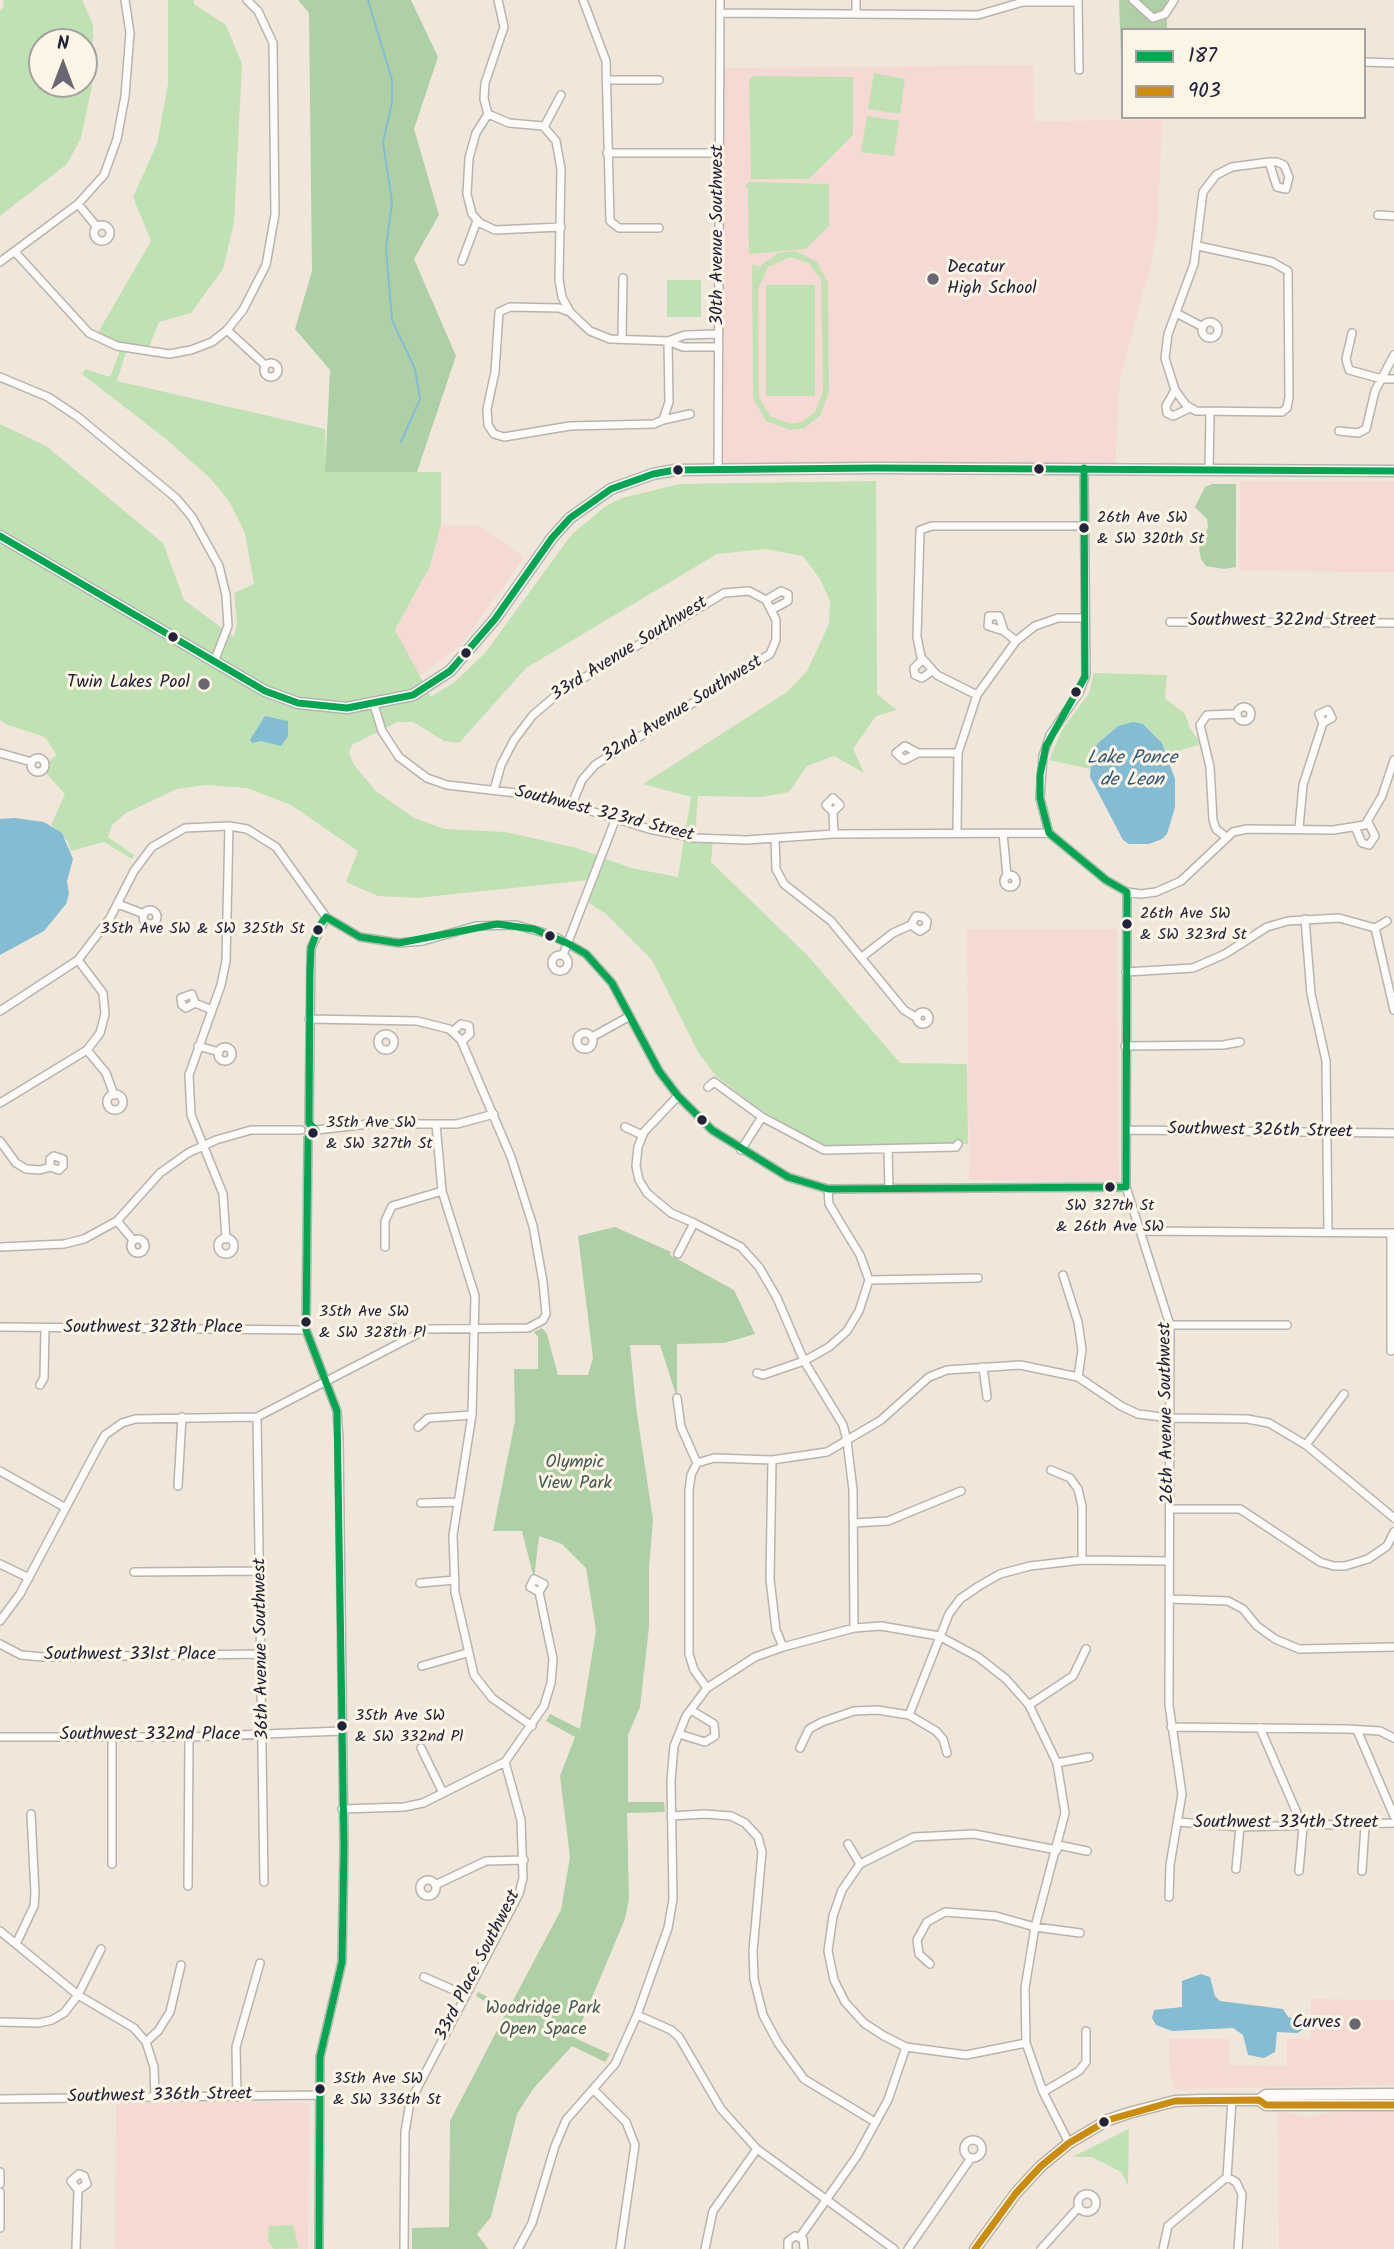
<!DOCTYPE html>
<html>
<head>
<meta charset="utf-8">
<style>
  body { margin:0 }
  #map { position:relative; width:1394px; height:2249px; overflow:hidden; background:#f0e7da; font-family:Kalam,sans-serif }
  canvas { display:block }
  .legend { position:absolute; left:1121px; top:28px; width:245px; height:91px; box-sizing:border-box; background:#fcf5e5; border:2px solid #a5a1a1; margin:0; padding:9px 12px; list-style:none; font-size:21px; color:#22223b }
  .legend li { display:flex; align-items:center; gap:14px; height:35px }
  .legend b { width:35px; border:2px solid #a5a1a1 }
  .north { position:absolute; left:28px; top:28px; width:70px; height:70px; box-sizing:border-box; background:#fcf5e5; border:2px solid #a5a1a1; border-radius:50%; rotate:0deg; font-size:19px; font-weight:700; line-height:28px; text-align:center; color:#22223b }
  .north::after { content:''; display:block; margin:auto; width:24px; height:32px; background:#6a6773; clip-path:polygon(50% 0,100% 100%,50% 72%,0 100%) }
</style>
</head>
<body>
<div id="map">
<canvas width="1394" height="2249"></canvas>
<ul class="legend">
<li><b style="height:9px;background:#00a651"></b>187</li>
<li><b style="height:9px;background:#cc8c0c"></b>903</li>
</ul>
<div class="north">N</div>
</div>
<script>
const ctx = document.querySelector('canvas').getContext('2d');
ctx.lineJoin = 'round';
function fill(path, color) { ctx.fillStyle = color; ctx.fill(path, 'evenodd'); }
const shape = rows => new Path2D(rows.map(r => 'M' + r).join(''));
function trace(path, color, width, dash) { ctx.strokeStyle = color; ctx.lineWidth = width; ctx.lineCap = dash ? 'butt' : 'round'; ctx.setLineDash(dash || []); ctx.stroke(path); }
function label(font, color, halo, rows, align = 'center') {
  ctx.font = font + ' Kalam,sans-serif'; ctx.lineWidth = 6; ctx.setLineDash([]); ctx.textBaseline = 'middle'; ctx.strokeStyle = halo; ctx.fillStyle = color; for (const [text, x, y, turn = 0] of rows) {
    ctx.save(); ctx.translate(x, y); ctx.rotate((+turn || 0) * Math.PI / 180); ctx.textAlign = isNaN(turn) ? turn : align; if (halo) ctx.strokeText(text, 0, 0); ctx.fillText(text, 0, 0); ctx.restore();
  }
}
fill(shape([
  [1033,65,1034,121,1162,120,1158,222,1151,264,1120,379,1115,469,718,470,719,68],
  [1240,481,1394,481,1394,572,1239,571],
  [441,525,480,526,524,557,461,645,418,677,395,630,430,566],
  [967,929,1117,929,1119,1182,969,1180],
  [1311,1999,1394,2000,1394,2085,1175,2089,1169,2068,1169,2039,1229,2039,1229,2065,1287,2066,1287,2039,1310,2039],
  [302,2102,309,2105,308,2249,115,2249,116,2103],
  [1278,2111,1309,2117,1333,2112,1394,2111,1394,2249,1279,2249]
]), '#f4dad3');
fill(shape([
  [3,0,82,0,93,24,92,86,81,138,67,164,0,216,0,11,4,6],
  [84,42,84,84,42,84,42,42],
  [168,0,194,0,194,4,226,25,242,64,234,223,223,269,191,313,159,322,147,352,127,349,117,381,325,429,326,472,441,472,441,525,430,566,395,630,431,697,456,681,485,653,572,534,606,506,622,498,679,484,876,481,877,694,897,710,876,716,853,749,864,773,834,756,807,766,789,792,762,797,698,796,695,837,713,839,711,862,809,957,900,1063,967,1064,968,1144,824,1146,759,1109,716,1076,698,1052,652,960,606,914,583,899,589,880,416,898,378,896,346,882,358,851,291,805,247,788,206,785,177,789,126,813,112,825,108,837,134,855,132,859,104,842,71,851,67,840,51,825,65,794,46,773,49,761,57,755,45,737,5,724,0,720,0,424,46,446,163,543,184,600,234,637,237,623,234,593,254,584,245,533,229,501,210,478,166,439,82,374,85,369,110,377,121,348,96,336,151,241,133,197,157,144,168,84],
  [765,549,803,556,820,579,830,601,829,624,807,671,787,692,643,784,691,797,678,877,631,868,577,848,505,832,445,829,414,818,376,791,354,765,349,753,352,745,397,722,413,722,444,741,459,743,526,668,717,554],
  [874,73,905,79,900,114,868,109],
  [754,76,853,77,853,135,809,179,751,179,749,80],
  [867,116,899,121,894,156,861,152],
  [749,182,829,184,829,226,806,249,749,254,748,189,745,187],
  [796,251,817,262,828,283,829,392,820,416,804,428,791,430,766,421,753,398,752,264,759,267,778,253],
  [790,257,809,263,821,279,823,392,815,412,802,422,791,424,770,416,759,397,758,289,768,267],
  [667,280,701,280,701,317,667,317],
  [766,285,815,285,815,396,766,396],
  [1094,673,1167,675,1165,698,1185,714,1190,728,1201,744,1168,754,1159,740,1143,724,1118,726,1097,744,1090,769,1049,760,1062,730,1089,693],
  [1129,2129,1128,2186,1121,2172,1092,2157,1072,2157],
  [293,2225,299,2248,274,2249,268,2241,269,2226]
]), '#c0e1b4');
fill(shape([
  [298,0,411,0,438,57,414,129,439,215,414,259,456,356,417,472,325,472,330,370,295,329,312,271,309,13],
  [1119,0,1167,0,1167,30,1123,30,1123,114],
  [1212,484,1236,484,1236,567,1224,569,1206,566,1201,559,1199,549,1208,527,1207,519,1195,507,1205,487],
  [615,1227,671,1252,670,1255,734,1290,755,1334,724,1343,677,1344,677,1398,660,1345,630,1345,636,1407,653,1520,649,1568,649,1627,640,1707,628,1735,628,1802,664,1802,665,1812,627,1813,629,1899,625,1919,575,2038,610,2054,605,2062,572,2046,533,2089,517,2114,491,2217,477,2234,488,2249,412,2249,412,2228,449,2227,450,2121,506,2013,476,1996,478,1992,509,2008,561,1910,570,1857,560,1776,575,1737,546,1721,550,1714,580,1729,596,1630,586,1568,562,1544,539,1536,534,1579,522,1531,493,1531,515,1421,514,1369,538,1369,538,1337,534,1332,542,1328,547,1334,558,1375,588,1375,593,1358,578,1236]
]), '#afcfa7');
fill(shape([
  [265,716,288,721,288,736,281,746,261,741,252,743,250,740],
  [1133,722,1143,724,1162,743,1175,779,1175,807,1167,834,1162,839,1149,844,1129,844,1123,840,1090,777,1091,760,1097,744,1118,726],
  [15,818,44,822,62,833,73,859,67,881,69,894,66,904,44,931,0,955,0,819],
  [1201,1974,1210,1977,1215,1996,1220,2001,1283,2009,1288,2017,1303,2021,1303,2029,1298,2033,1277,2032,1275,2052,1264,2058,1248,2055,1243,2035,1233,2028,1172,2031,1156,2025,1152,2018,1154,2010,1182,2007,1182,1981]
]), '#83bcd3');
trace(shape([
  [368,0,392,80,392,103,383,142,392,202,386,249,392,320,415,369,420,399,401,442]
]), '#83bcd3', 2);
const minor = shape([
  [583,0,606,61,610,221,619,228,659,228],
  [856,0,856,14],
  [1133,0,1153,18,1165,14,1174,0],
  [1078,1,1079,70],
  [720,13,978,15,1023,2,1078,2],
  [1364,62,1394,63],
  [606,80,659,80],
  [488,114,509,123,543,126,556,141,561,169,559,280,562,297,570,312],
  [488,114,476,133,469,158,467,194,472,214,480,223,495,230,561,227],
  [488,114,484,99,485,83,504,27,498,0],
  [544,127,561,95],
  [607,153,719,153],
  [78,204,97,227],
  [1378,215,1394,216],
  '94 233a8 8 0 1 1 16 0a8 8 0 1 1-16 0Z',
  [1198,246,1272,262,1288,271,1289,397,1287,408,1282,412,1196,411,1186,405,1175,390,1165,358,1168,334,1194,264,1203,192,1216,175,1232,167,1262,163,1269,162,1277,162,1284,165,1289,177,1286,189,1277,187,1269,162],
  [15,252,89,333,117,346,169,354,191,350,212,342,227,330,243,310,266,265,275,214,273,43,258,11,247,0],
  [462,261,477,221],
  [0,262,78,204,104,175,117,139,125,96,130,33,125,0],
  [1178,314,1203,327],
  '1202 330a8 8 0 1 1 16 0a8 8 0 1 1-16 0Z',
  [227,330,265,365],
  [1352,333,1346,359,1349,370,1382,379,1394,379],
  [622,339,623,278],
  [668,341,669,402,663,420,690,414],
  [668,341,683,347,719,347],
  '264 370a7 7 0 1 1 14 0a7 7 0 1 1-14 0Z',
  [0,377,48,397,78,417,176,498,192,517,219,566,226,595,228,626,214,662],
  [1175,390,1166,406,1167,413,1173,416,1190,408],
  [663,420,654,424,570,426,504,437,494,434,488,425,487,409,495,372,499,312,510,307,559,308,570,312,590,331,610,339,668,341,685,335,719,334],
  [1339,431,1358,433,1366,429,1375,391,1394,355],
  [718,470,720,0],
  [1209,470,1210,414],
  [766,600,781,591,788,594,788,601,773,609],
  [1170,622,1394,623],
  [1004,631,988,626,989,616,999,616,1004,631,1016,641],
  [922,660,914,668,915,675,922,678,932,671],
  [977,695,937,675,921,657,917,637,920,530,932,526,1084,526],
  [374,705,382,731,399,757,427,778,447,785,542,796,649,829,695,838,746,840,834,834,1049,833,1106,880,1127,892,1141,894,1156,892,1181,881,1233,832,1247,829,1333,830,1365,825,1382,796,1394,760],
  '1237 714a7 7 0 1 1 14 0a7 7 0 1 1-14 0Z',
  [0,753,32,762],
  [918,753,904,760,896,753,905,746,918,753,958,753],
  '31 765a7 7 0 1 1 14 0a7 7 0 1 1-14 0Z',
  [494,790,501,765,514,740,533,715,559,693,724,593,749,591,766,600,776,620,776,640,770,654,595,765,582,780,572,804],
  [833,812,826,805,833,798,840,805,833,812,834,834],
  [1355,827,1362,843,1369,845,1375,836,1368,822],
  [1299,828,1303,785,1323,723,1332,718,1328,710,1319,714,1323,723],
  [957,833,958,753,977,695,1016,641,1035,626,1058,618,1085,618],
  [1003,833,1007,876],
  [1049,833,1040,798,1043,756,1050,735,1079,693,1086,675,1084,468],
  [1226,837,1216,829,1213,820,1210,767,1200,725,1207,715,1237,714],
  [775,839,776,869,784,884,831,921,904,1010,917,1018],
  '1004 881a6 6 0 1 1 12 0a6 6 0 1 1-12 0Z',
  [1127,892,1126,1187,1170,1325,1169,1705,1182,1794,1170,1865,1169,1897],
  [118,904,144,914],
  '143 917a7 7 0 1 1 14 0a7 7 0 1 1-14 0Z',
  [1305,919,1311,994,1326,1061,1328,1232],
  [1387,921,1375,928,1394,1010],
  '552 963a8 8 0 1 1 16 0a8 8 0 1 1-16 0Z',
  [563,955,616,818],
  [862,957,893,933,911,925,916,916,923,917,927,921,926,927,920,931,911,925],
  [1126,972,1193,968,1225,954,1267,927,1288,921,1339,918,1375,928],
  [195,1003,186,1008,182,1005,181,998,192,994,195,1003,212,1010],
  [0,1011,78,960,110,918,134,871,152,847,185,828,229,826,247,829,276,847,326,917,360,937,399,943,423,941,476,926,516,925,552,935,586,954,612,983,659,1071,678,1096,712,1130,788,1177,828,1189,1126,1187],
  '917 1018a6 6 0 1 1 12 0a6 6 0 1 1-12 0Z',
  [452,1032,461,1024,469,1026,470,1034,462,1041],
  '577 1041a8 8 0 1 1 16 0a8 8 0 1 1-16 0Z',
  '378 1042a8 8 0 1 1 16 0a8 8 0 1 1-16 0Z',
  [592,1037,630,1016],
  [198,1046,219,1052],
  [1125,1046,1223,1045,1240,1042],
  '218 1054a7 7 0 1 1 14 0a7 7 0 1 1-14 0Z',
  [87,1050,106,1073,114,1095],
  [708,1087,714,1082,762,1117,824,1150,956,1147,958,1144],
  '107 1102a8 8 0 1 1 16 0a8 8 0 1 1-16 0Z',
  [0,1103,87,1050,100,1033,105,1014,103,993,78,960],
  [309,1123,311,948,326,917],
  [436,1124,442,1191,475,1296,472,1415,453,1535,455,1592,474,1675,492,1698,532,1726],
  [625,1127,642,1135],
  [316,1130,369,1124,457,1124,494,1114],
  [1126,1130,1394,1133],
  [308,1138,306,1330,337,1411,339,1439,344,1847,342,1962,320,2057,319,2249],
  [0,1141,16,1163,26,1169,40,1170,50,1167,59,1170,63,1166,63,1159,54,1156,50,1159,50,1167],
  [888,1149,889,1189],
  [741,1150,762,1117],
  [828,1189,829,1204,860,1255,869,1280,859,1311,847,1331,829,1347,804,1361,843,1425,847,1441,853,1490,854,1628],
  [117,1221,133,1240],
  [694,1223,741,1247,759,1267,777,1298,804,1361,763,1375,757,1373],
  [1141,1231,1394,1233],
  [1391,1233,1391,1351],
  '218 1246a8 8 0 1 1 16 0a8 8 0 1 1-16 0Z',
  '131 1246a7 7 0 1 1 14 0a7 7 0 1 1-14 0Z',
  [226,1239,223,1194,191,1115,189,1075,221,985,226,961,229,826],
  [0,1247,64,1244,84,1239,117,1221,160,1173,188,1153,216,1140,251,1130,301,1130],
  [385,1247,385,1221,392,1206,442,1191],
  [678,1254,694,1223,671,1213,647,1193,639,1180,636,1166,638,1147,644,1132,678,1096],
  [1063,1275,1078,1322,1082,1350,1078,1377],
  [869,1280,978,1278],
  [1170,1325,1287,1325],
  [0,1327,306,1330],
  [395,1328,402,1341],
  [983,1367,987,1397],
  [40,1385,44,1378,45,1328],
  [257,1417,264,1882],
  [418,1427,428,1418,472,1415],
  [1306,1445,1344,1394],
  [772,1460,770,1579,776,1630,783,1647],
  [697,1463,714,1458,772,1460,827,1452,881,1420,929,1377,947,1370,1020,1365,1078,1377,1121,1406,1138,1414,1170,1418,1247,1419,1269,1423,1306,1445,1394,1518],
  [1051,1470,1070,1478,1078,1489,1082,1506,1082,1560],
  [0,1471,66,1508],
  [178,1486,182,1417],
  [421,1503,458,1502],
  [1170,1509,1240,1509,1320,1562,1334,1566,1345,1566,1368,1559,1387,1546,1394,1532],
  [854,1523,888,1521,961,1491],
  [0,1564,29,1578],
  [134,1572,262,1571],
  [420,1583,455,1580],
  [1169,1599,1228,1601,1243,1609,1257,1626,1275,1639,1299,1649,1394,1647],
  [0,1621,20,1594,97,1449,105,1435,122,1423,135,1419,257,1417,427,1329,528,1328,543,1320,546,1314,543,1282,533,1226,511,1157,461,1040,449,1029,417,1021,309,1019],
  [0,1644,21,1655,43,1657,262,1654],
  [422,1666,467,1653],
  [707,1688,755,1657,783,1647,854,1628,881,1626,939,1636,978,1657,1006,1679,1029,1705],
  [909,1715,949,1614,960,1599,979,1586,1000,1574,1030,1566,1082,1560,1169,1561],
  [1171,1727,1347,1729,1380,1731,1394,1738],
  [1260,1728,1303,1827,1299,1871],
  [1357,1730,1394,1816],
  [679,1734,705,1742,715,1736,714,1724,691,1710],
  [0,1737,189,1737,341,1731],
  [112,1737,112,1864],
  [421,1748,443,1793],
  [800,1748,809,1729,822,1722,854,1711,877,1710,909,1715,936,1731,943,1739,947,1753],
  [1057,1763,1089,1757],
  [342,1809,404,1807,423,1803,505,1762,544,1706,551,1683,553,1659,539,1592,530,1587,534,1579,544,1584,539,1592],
  [671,1816,705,1814,731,1816,745,1823,758,1837,762,1852,753,1951,754,1979,763,2015,778,2043,804,2079,875,2122],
  [1178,1822,1240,1827,1394,1823],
  [848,1844,860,1864],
  [1058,1845,1087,1851],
  [1236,1869,1240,1827],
  [1362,1871,1365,1826],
  '420 1888a8 8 0 1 1 16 0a8 8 0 1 1-16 0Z',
  [435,1885,486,1861,524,1860],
  [188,1886,189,1737],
  [0,1931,78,1995,134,2028,146,2042,154,2067,155,2097],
  [16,1944,34,1906,35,1893,31,1814],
  [930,1964,919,1954,917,1940,927,1922,945,1912,996,1916,1035,1927,1080,1933],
  [424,1977,465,1995],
  [637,2015,671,2030,679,2037,721,2109,757,2149,894,2249],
  [0,2022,39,2023,52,2020,64,2013,78,1995,101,1949],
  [146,2042,158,2031,170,2012,181,1965],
  [1026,2043,966,2055,906,2047,884,2036,864,2023,845,2002,834,1980,828,1951,833,1916,842,1890,860,1864,914,1837,974,1834,1057,1850],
  [594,2090,626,2122,635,2145,620,2249],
  [1043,2092,1079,2071,1086,2062,1086,2031],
  [237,2097,236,2047,260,1963],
  [0,2099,319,2095],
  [1232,2100,1227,2177,1236,2182,1242,2194,1238,2249],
  '964 2149a9 9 0 1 1 18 0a9 9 0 1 1-18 0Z',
  [1069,2143,1043,2092,1026,2043,1025,1988,1035,1927,1065,1813,1057,1763,1029,1705,1073,1676,1086,1649],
  [0,2172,0,2184],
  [0,2192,0,2228],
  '1078 2203a9 9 0 1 1 18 0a9 9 0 1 1-18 0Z',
  [800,2237,857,2156,888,2100,906,2047],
  [76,2249,78,2190,71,2181,79,2174,84,2176,87,2184,78,2190],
  [404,2249,405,2132,410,2102,519,1894,523,1878,521,1820,505,1762],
  [518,2249,532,2223,555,2146,566,2120,615,2064,637,2015,668,1928,673,1899,671,1781,674,1746,686,1716,707,1688,694,1670,689,1654,689,1491,691,1475,697,1463,681,1427,677,1398],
  [705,2249,713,2211,757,2149],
  [788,2249,788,2241,795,2236,803,2239,804,2249],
  [908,2249,971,2158],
  [1041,2249,1078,2208],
  [1163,2249,1168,2226,1227,2177]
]);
const secondary = shape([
  [0,536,265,691,298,703,347,708,413,695,450,671,495,619,552,538,570,518,611,489,653,474,675,470,876,468,1394,471],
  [1259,2100,1266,2095,1394,2094],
  [975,2249,1016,2193,1041,2166,1069,2143,1108,2120,1129,2113,1175,2101,1202,2100,1259,2100,1266,2105,1394,2105]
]);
trace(minor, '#b8b3ad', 10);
trace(secondary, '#b8b3ad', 13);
trace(minor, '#fdfbf9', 7);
trace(secondary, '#fdfbf9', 10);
trace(shape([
  [0,536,265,691,298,703,347,708,413,695,450,671,495,619,552,538,570,518,611,489,653,474,675,470,876,468,1394,471],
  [319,2249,320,2057,342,1962,344,1847,337,1411,306,1330,308,1138,316,1130,309,1123,310,972,311,948,319,927,326,917,360,937,399,943,497,924,534,929,567,943,586,954,612,983,659,1071,678,1096,712,1130,788,1177,828,1189,1126,1187,1127,892,1106,880,1049,833,1040,798,1040,775,1046,746,1085,677,1084,468]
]), '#00a651', 7);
trace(shape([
  [975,2249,1016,2193,1041,2166,1069,2143,1108,2120,1175,2101,1259,2100,1266,2105,1394,2105]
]), '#cc8c0c', 7);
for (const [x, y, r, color] of [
  [933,279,7,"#6a6773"],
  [1039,469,6,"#22223b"],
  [678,470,6,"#22223b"],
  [1084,528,6,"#22223b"],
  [173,637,6,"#22223b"],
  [466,653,6,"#22223b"],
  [204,684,7,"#6a6773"],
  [1076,692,6,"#22223b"],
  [1127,924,6,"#22223b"],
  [318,930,6,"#22223b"],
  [550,936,6,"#22223b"],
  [702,1120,6,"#22223b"],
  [313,1133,6,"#22223b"],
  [1110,1187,6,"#22223b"],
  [306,1322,6,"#22223b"],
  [342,1726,6,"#22223b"],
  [1355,2024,7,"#6a6773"],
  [320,2089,6,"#22223b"],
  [1104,2122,6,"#22223b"]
]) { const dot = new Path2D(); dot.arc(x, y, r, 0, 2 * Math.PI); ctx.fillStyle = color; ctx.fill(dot); trace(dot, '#fcf5e5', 2.5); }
label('16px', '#22223b', '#fcf5e5', [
  ["26th Ave SW",1097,519],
  ["& SW 320th St",1097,540],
  ["26th Ave SW",1140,915],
  ["& SW 323rd St",1140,936],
  ["35th Ave SW & SW 325th St",305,930,"right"],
  ["35th Ave SW",326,1124],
  ["& SW 327th St",326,1145],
  ["SW 327th St",1110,1207,"center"],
  ["& 26th Ave SW",1110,1228,"center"],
  ["35th Ave SW",319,1313],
  ["& SW 328th Pl",319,1334],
  ["35th Ave SW",355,1717],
  ["& SW 332nd Pl",355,1738],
  ["35th Ave SW",333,2080],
  ["& SW 336th St",333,2101]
], 'left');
label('18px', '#22223b', '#fcf5e5', [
  ["30th Avenue Southwest",719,235,-90],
  ["Southwest 322nd Street",1282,622],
  ["33rd Avenue Southwest",630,650,-32],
  ["32nd Avenue Southwest",683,710,-32],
  ["Southwest 323rd Street",604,815,14],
  ["Southwest 326th Street",1260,1132,1],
  ["Southwest 328th Place",153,1329],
  ["26th Avenue Southwest",1168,1413,-91],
  ["36th Avenue Southwest",263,1649,-91],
  ["Southwest 331st Place",130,1656],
  ["Southwest 332nd Place",150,1736],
  ["Southwest 334th Street",1286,1824],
  ["33rd Place Southwest",479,1966,-63],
  ["Southwest 336th Street",160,2097,-1]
]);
label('18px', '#22223b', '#fcf5e5', [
  ["Decatur",947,269,"left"],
  ["High School",947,290,"left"],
  ["Twin Lakes Pool",190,684],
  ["Curves",1341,2024]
], 'right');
label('18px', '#465a56', '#fcf5e5', [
  ["Olympic",575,1464],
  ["View Park",575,1485],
  ["Woodridge Park",543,2010],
  ["Open Space",543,2031]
]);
label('italic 19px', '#365877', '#fcf5e5', [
  ["Lake Ponce",1132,760],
  ["de Leon",1132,782]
]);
</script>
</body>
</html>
